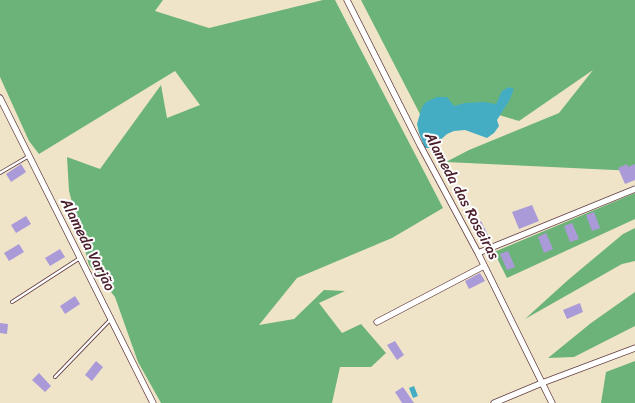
<!DOCTYPE html>
<html>
<head>
<meta charset="utf-8">
<style>
  body { margin:0 }
  canvas { display:block; background:#f0e4c8 }
</style>
</head>
<body>
<canvas width="635" height="403"></canvas>
<script>
const ctx = document.querySelector('canvas').getContext('2d');
ctx.lineJoin = 'round';
function fill(path, color) { ctx.fillStyle = color; ctx.fill(path, 'evenodd'); }
const shape = rows => new Path2D(rows.map(r => 'M' + r).join(''));
function trace(path, color, width, dash) { ctx.strokeStyle = color; ctx.lineWidth = width; ctx.lineCap = dash ? 'butt' : 'round'; ctx.setLineDash(dash || []); ctx.stroke(path); }
function label(font, color, halo, rows, align = 'center') {
  ctx.font = font + ' Sriracha,sans-serif'; ctx.lineWidth = 4; ctx.setLineDash([]); ctx.textBaseline = 'middle'; ctx.strokeStyle = halo; ctx.fillStyle = color; for (const [text, x, y, turn = 0] of rows) {
    ctx.save(); ctx.translate(x, y); ctx.rotate((+turn || 0) * Math.PI / 180); ctx.textAlign = isNaN(turn) ? turn : align; if (halo) ctx.strokeText(text, 0, 0); ctx.fillText(text, 0, 0); ctx.restore();
  }
}
fill(shape([
  [0,0,163,0,155,11,209,28,323,0,335,0,443,208,392,238,297,278,259,325,294,319,324,290,345,291,319,303,342,333,361,324,386,353,371,367,340,367,332,403,161,403,138,362,115,297,89,265,69,191,67,157,100,169,161,85,167,118,200,105,175,71,39,154,29,141,0,77],
  [361,0,635,0,635,171,446,162,469,150,559,113,593,70,519,121,479,109,423,120],
  [635,193,635,219,507,278,494,252],
  [635,228,635,261,622,264,525,319,568,280,623,234],
  [635,292,635,326,574,357,548,358,591,323],
  [635,361,635,403,601,403,606,372]
]), '#6cb37a');
fill(shape([
  [509,87,514,89,509,101,497,120,499,126,494,133,487,138,465,130,454,131,447,134,437,143,429,148,425,148,419,133,417,124,422,107,426,102,437,97,447,97,454,106,465,103,484,102,496,104,502,91],
  [414,386,418,396,413,398,409,388]
]), '#44adc3');
fill(shape([
  [21,164,26,172,11,182,6,174],
  [627,164,628,167,635,164,635,180,625,184,618,168],
  [532,205,539,221,519,229,512,212],
  [594,212,600,228,592,231,586,215],
  [26,216,31,224,16,233,11,225],
  [481,221,491,241,483,245,472,225],
  [572,223,579,239,570,242,564,226],
  [546,233,553,249,544,253,538,237],
  [19,244,24,252,9,261,4,253],
  [60,249,65,257,50,266,45,258],
  [508,251,515,267,507,270,500,254],
  [480,273,485,281,469,289,465,281],
  [75,296,80,304,65,314,60,306],
  [580,303,583,312,567,319,563,310],
  [0,323,8,324,7,334,0,333],
  [395,341,404,355,397,360,387,345],
  [96,361,103,367,92,381,85,375],
  [39,373,51,386,45,392,32,380],
  [403,387,414,403,402,403,395,392]
]), '#ab9ad8');
const service = shape([
  [0,173,29,156],
  [12,302,80,258],
  [55,377,111,319]
]);
const minor = shape([
  [347,0,420,145,478,253,552,403],
  [0,98,153,403],
  [478,253,635,189],
  [377,322,484,266],
  [494,403,542,383,635,348]
]);
trace(service, '#633d43', 4);
trace(minor, '#633d43', 7);
trace(service, '#fff', 2.5);
trace(minor, '#fff', 5.5);
label('15px', '#4a1f2b', '#fff', [
  ["Alameda das Roseiras",461,196,62],
  ["Alameda Varjão",87,245,63]
]);
</script>
</body>
</html>
